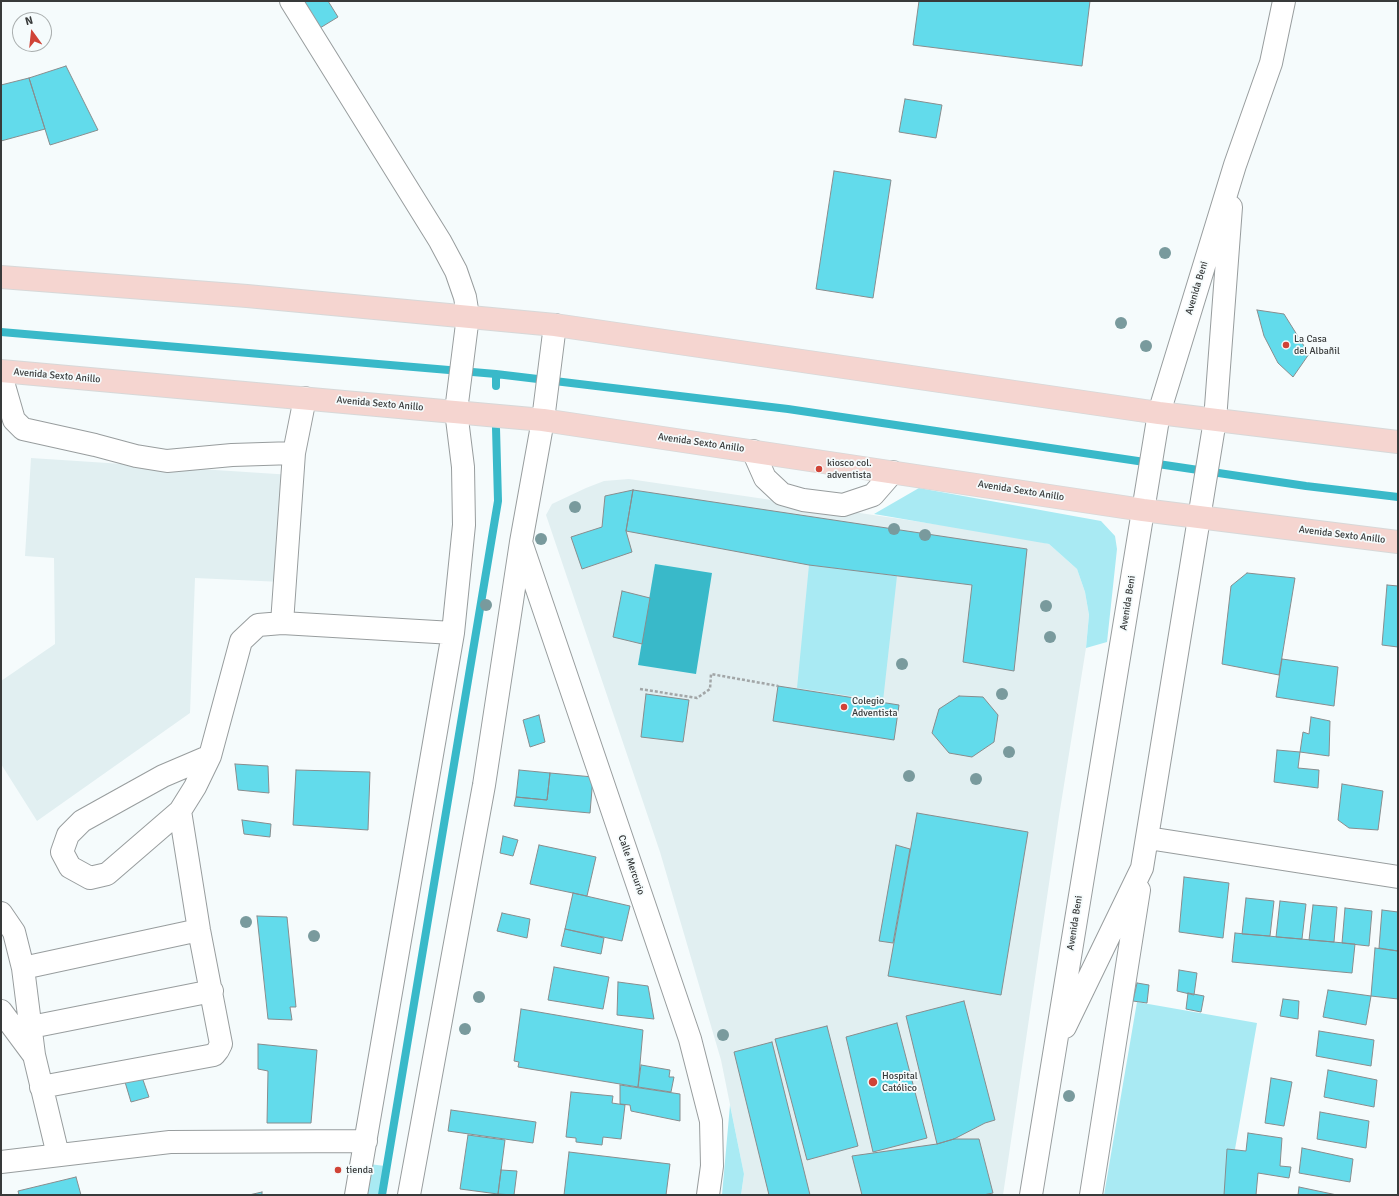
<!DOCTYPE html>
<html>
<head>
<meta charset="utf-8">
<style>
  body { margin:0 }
  #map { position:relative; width:1399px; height:1196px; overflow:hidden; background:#f5fbfc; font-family:Signika,sans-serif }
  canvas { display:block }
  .frame { position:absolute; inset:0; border:2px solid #383a3a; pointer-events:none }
  .north { position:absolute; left:12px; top:12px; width:40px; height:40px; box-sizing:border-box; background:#f5fbfc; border:1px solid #a9aeae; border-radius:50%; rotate:345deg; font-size:11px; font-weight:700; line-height:16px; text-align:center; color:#383a3a }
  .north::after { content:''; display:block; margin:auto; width:14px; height:18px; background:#d04337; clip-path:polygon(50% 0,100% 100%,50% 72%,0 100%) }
</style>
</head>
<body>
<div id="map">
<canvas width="1399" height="1196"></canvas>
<div class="frame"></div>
<div class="north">N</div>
</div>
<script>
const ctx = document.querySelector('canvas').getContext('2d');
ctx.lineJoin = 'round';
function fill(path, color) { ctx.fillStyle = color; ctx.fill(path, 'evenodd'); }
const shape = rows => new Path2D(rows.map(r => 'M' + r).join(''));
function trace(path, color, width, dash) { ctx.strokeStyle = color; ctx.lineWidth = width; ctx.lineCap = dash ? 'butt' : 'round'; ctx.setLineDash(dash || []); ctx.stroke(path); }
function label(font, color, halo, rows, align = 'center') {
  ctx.font = font + ' Signika,sans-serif'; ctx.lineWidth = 3.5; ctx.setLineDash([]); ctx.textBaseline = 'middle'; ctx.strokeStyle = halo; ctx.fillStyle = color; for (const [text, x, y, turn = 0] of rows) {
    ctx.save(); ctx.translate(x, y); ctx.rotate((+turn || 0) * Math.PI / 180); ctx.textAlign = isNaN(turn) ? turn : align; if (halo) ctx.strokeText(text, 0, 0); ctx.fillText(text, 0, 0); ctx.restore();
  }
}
fill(shape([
  [31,458,292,475,282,582,195,578,190,713,37,821,1,764,1,681,55,644,54,558,25,556],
  [629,479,1016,536,1049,544,1077,569,1085,592,1089,615,1086,648,1059,816,1003,1195,741,1195,744,1174,721,1060,660,852,546,515,552,504,586,488,604,481]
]), '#e1eff1');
fill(shape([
  [919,488,1101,521,1115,536,1117,549,1107,642,1086,648,1089,615,1085,592,1077,569,1049,544,874,514],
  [809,565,897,576,883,701,797,688],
  [1137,1002,1257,1023,1227,1195,1104,1195],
  [730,1105,744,1174,741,1195,722,1195],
  [361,1163,385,1166,380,1195,356,1195]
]), '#a9eaf3');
fill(shape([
  [655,564,712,573,696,674,638,665]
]), '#39b9c9');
trace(shape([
  [1,332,496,374,788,409,1306,486,1398,497],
  [496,386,496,374],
  [382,1195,498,501,496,428]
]), '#39b9c9', 8);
const building = shape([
  [302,1,328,1,338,17,320,28,302,1],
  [919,1,1090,1,1082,66,913,45,919,1],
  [66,66,98,130,50,145,29,78,66,66],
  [29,78,45,129,1,141,1,85,29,78],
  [905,99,942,105,936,138,899,132,905,99],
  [834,171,891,180,873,298,816,289,834,171],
  [1257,310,1284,314,1309,354,1293,377,1278,363,1264,336,1257,310],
  [633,490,1027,549,1014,671,963,662,972,585,809,565,626,531,633,490],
  [633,490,626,531,632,552,582,569,571,537,602,527,605,496,633,490],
  [1247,573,1295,578,1279,675,1222,664,1231,586,1247,573],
  [1387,585,1398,586,1398,647,1382,645,1387,585],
  [622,591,650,598,642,644,613,637,622,591],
  [1282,659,1338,667,1334,706,1276,697,1282,659],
  [778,686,899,705,894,740,773,721,778,686],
  [646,694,689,700,683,742,641,737,646,694],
  [959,696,983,697,998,715,994,742,972,757,949,753,932,733,939,709,959,696],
  [539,715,545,742,530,747,523,720,539,715],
  [1311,717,1330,721,1329,756,1300,752,1303,732,1309,734,1311,717],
  [1277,750,1300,752,1298,768,1319,770,1318,788,1274,782,1277,750],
  [235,764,268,766,269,793,238,790,235,764],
  [296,770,370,772,368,830,293,825,296,770],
  [519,770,550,773,547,800,516,797,519,770],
  [550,773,593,777,590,813,514,806,516,797,547,800,550,773],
  [1342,784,1383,791,1378,830,1349,828,1338,820,1342,784],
  [917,813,1028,832,1001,995,888,976,917,813],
  [242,820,271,824,270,837,244,834,242,820],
  [503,836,518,840,513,856,500,853,503,836],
  [539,845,596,857,587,896,530,884,539,845],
  [896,845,910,849,893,943,879,941,896,845],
  [1184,877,1229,883,1223,938,1179,932,1184,877],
  [573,893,630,906,622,941,565,929,573,893],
  [1246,898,1274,901,1270,936,1242,934,1246,898],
  [1280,901,1306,904,1302,939,1276,937,1280,901],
  [1313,905,1337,907,1334,942,1309,940,1313,905],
  [1345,908,1372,911,1369,946,1342,943,1345,908],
  [1382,910,1398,912,1398,951,1379,948,1382,910],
  [502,913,530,919,527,938,497,931,502,913],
  [257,916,287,917,296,1007,290,1007,292,1020,268,1019,257,916],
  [565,929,604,938,601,954,561,946,565,929],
  [1235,933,1355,944,1352,973,1232,962,1235,933],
  [1375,948,1398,951,1398,999,1371,996,1375,948],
  [554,967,609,977,603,1009,548,1000,554,967],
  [1179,970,1197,973,1194,995,1177,991,1179,970],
  [618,982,648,986,654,1019,617,1015,618,982],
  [1137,983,1149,985,1147,1003,1133,1001,1137,983],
  [1328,990,1371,996,1366,1025,1323,1017,1328,990],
  [1188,993,1204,996,1201,1012,1186,1009,1188,993],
  [1283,999,1299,1001,1298,1019,1280,1016,1283,999],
  [964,1001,995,1120,985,1123,954,1139,937,1144,906,1016,964,1001],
  [521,1009,643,1030,638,1087,518,1067,519,1062,514,1061,521,1009],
  [897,1023,927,1138,873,1152,846,1037,897,1023],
  [827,1026,858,1146,807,1160,775,1039,827,1026],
  [1319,1031,1374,1040,1371,1066,1316,1056,1319,1031],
  [772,1042,810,1195,769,1195,734,1052,772,1042],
  [258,1044,317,1050,311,1123,267,1123,268,1071,258,1069,258,1044],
  [641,1065,670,1070,669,1077,674,1077,671,1092,638,1087,641,1065],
  [1328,1070,1377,1080,1374,1107,1324,1097,1328,1070],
  [142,1077,149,1097,131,1102,125,1082,142,1077],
  [1271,1078,1292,1082,1284,1126,1265,1123,1271,1078],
  [620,1085,680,1094,680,1121,631,1111,630,1105,620,1104,620,1085],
  [571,1092,613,1096,612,1103,625,1105,621,1139,603,1137,602,1145,576,1142,576,1138,566,1137,571,1092],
  [451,1110,536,1122,533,1143,448,1131,451,1110],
  [1320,1112,1369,1121,1366,1148,1317,1139,1320,1112],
  [1248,1133,1282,1138,1280,1166,1291,1167,1289,1178,1258,1173,1256,1195,1224,1195,1227,1149,1246,1151,1248,1133],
  [468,1135,505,1140,498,1194,460,1189,468,1135],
  [954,1139,979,1139,993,1193,983,1195,862,1195,852,1156,937,1144,954,1139],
  [1302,1148,1353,1159,1350,1182,1299,1173,1302,1148],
  [569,1152,670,1164,666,1195,564,1195,569,1152],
  [501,1170,517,1171,514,1195,498,1194,501,1170],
  [76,1177,81,1195,19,1195,18,1191,76,1177],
  [1299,1187,1337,1195,1298,1195,1299,1187],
  [262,1192,262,1195,249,1195,262,1192]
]);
fill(building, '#62dbeb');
trace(building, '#888d8e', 1);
const minor = shape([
  [291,1,440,241,456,271,465,297,468,316,456,411,463,467,464,525,453,633,356,1195],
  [1,375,14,420,23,429,95,445,136,456,167,461,232,455,294,453],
  [753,451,765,478,782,494,803,500,843,505,873,495,893,472],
  [522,545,690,1039,711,1121,712,1166,708,1195],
  [282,623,294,453,305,398],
  [210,756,163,776,82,821,68,835,62,852,70,867,90,878,107,874,180,811,195,787,210,756,241,641,258,625,282,623,453,633],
  [1148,838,1398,877],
  [1,913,14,932,23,968,34,1055,58,1155],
  [23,968,199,930],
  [1,1011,33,1054],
  [31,1027,212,991],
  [1065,1027,1142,868,1215,420,1231,207],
  [41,1087,214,1055,218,1050,221,1044,199,930,180,811],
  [1,1162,170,1142,366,1141],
  [409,1195,484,785,521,542,543,420,555,325],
  [1031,1195,1159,413,1235,165,1271,63,1284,1],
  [1091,1195,1139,890]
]);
const major = shape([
  [1,277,247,296,555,325,1159,413,1398,442],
  [1,371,543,420,1143,510,1398,542]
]);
trace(minor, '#989d9e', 24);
trace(major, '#d7d8d8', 24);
trace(shape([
  [640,689,697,698,710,689,711,674,778,686]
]), '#a2a6a7', 2.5, [3, 2]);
trace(minor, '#fff', 22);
trace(major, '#f5d5d0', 22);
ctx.fillStyle = '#799a9d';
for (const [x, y] of [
  [1165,253],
  [1121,323],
  [1146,346],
  [575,507],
  [894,529],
  [925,535],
  [541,539],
  [486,605],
  [1046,606],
  [1050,637],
  [902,664],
  [1002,694],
  [1009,752],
  [909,776],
  [976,779],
  [246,922],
  [314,936],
  [479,997],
  [465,1029],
  [723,1035],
  [1069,1096]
]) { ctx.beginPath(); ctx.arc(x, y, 6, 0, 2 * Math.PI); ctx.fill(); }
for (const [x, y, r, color] of [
  [1286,345,4,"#d04337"],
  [819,469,4,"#d04337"],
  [844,707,4,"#d04337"],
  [873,1082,5,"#d04337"],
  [338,1170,4,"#d04337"]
]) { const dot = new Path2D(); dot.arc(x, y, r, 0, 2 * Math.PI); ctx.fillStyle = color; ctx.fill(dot); trace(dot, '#f5fbfc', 1.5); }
label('10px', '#383a3a', '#f5fbfc', [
  ["Avenida Beni",1197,288,-73],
  ["Avenida Sexto Anillo",57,376,5],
  ["Avenida Sexto Anillo",380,404,5],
  ["Avenida Sexto Anillo",701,443,8],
  ["Avenida Sexto Anillo",1021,491,9],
  ["Avenida Sexto Anillo",1342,535,7],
  ["Avenida Beni",1128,603,-81],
  ["Calle Mercurio",631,865,71],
  ["Avenida Beni",1075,923,-81]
]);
label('10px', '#383a3a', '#f5fbfc', [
  ["La Casa",1294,339],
  ["del Albañil",1294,351],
  ["kiosco col.",827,463],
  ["adventista",827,475],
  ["Colegio",852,701],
  ["Adventista",852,713],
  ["Hospital",882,1076],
  ["Católico",882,1088],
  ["tienda",346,1170]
], 'left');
</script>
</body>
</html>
